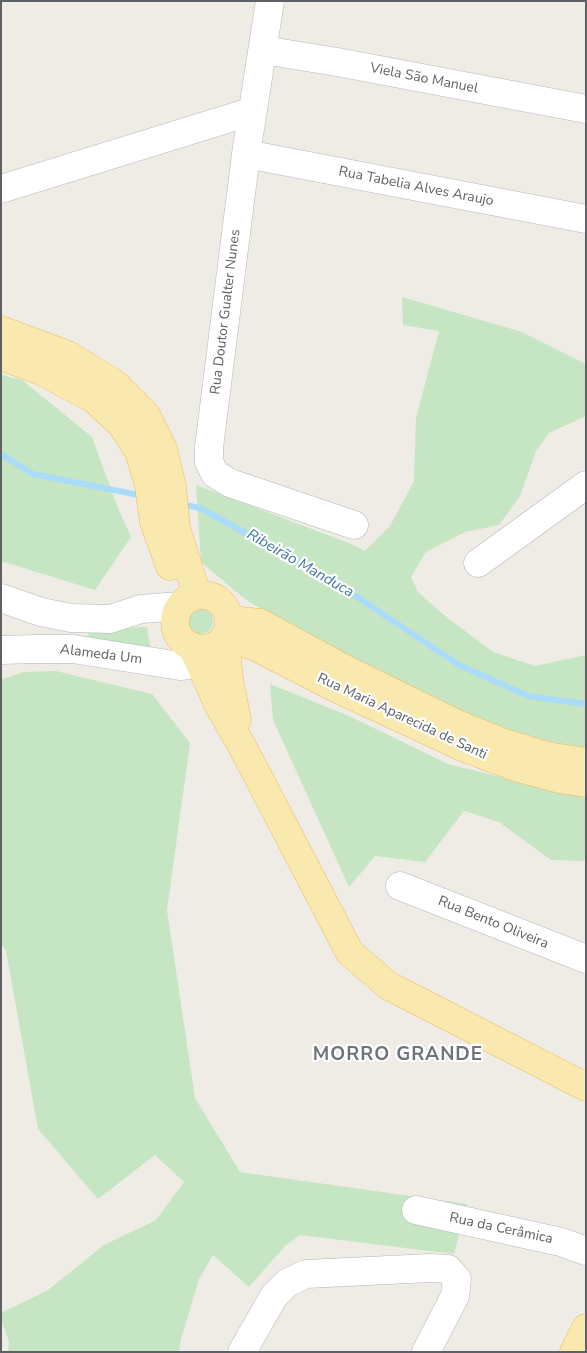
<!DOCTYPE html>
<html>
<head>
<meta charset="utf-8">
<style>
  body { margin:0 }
  #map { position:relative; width:587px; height:1353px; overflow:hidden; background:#efece5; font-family:"Nunito Sans",sans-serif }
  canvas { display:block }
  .frame { position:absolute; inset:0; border:2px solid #5d6165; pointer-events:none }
</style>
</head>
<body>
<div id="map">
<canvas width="587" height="1353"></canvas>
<div class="frame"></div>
</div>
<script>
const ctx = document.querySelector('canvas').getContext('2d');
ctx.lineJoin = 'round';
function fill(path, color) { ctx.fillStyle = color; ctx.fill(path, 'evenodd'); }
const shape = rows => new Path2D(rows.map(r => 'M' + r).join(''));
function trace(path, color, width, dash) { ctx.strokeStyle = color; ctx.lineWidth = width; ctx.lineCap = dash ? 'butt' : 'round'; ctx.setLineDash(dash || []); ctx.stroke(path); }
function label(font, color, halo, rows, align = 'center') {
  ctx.font = font + ' "Nunito Sans",sans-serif'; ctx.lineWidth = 4.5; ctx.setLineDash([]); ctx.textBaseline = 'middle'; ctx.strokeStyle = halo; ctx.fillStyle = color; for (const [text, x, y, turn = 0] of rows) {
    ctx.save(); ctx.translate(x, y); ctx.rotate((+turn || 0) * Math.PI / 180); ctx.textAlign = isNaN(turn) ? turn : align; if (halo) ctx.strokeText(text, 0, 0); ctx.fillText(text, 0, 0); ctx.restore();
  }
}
fill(shape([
  [402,297,522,332,586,364,586,416,549,433,536,451,520,496,499,525,465,532,426,552,411,577,418,592,445,616,493,652,535,666,586,655,586,749,535,739,492,723,436,700,378,669,303,634,245,599,201,562,196,485,351,544,365,551,390,526,414,481,416,418,439,331,403,325],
  [1,375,22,380,92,437,118,508,131,537,95,590,1,561],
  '187 621a13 13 0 1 1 26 0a13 13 0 1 1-26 0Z',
  [147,627,151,652,89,639,88,633,92,629],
  [56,671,152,694,190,743,167,910,195,1098,240,1172,467,1204,454,1254,300,1235,285,1246,249,1287,213,1255,199,1279,181,1339,179,1352,8,1352,9,1342,1,1318,1,1313,48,1290,104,1245,156,1220,184,1182,155,1155,98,1199,38,1129,6,951,1,943,1,680,23,672],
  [270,684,349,716,448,764,533,785,586,797,586,861,551,860,499,822,464,811,425,862,375,856,349,887,273,720]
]), '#c5e5c3');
trace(shape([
  [1,454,33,474,144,496],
  [181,504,200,508,335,582,459,665,528,696,586,704]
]), '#aadcfa', 6);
const minor = shape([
  [270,1,246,154,209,447,209,462,215,474,230,483,354,525],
  [263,50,337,62,586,109],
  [246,154,586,219],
  [1,189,253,111],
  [478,563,586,485],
  [1,598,41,612,71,618,110,619,141,609,180,606],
  [1,650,36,649,73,649,180,666,200,664],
  [400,886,586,959],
  [416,1210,561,1242,586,1251],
  [242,1352,274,1296,287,1283,306,1274,430,1268,448,1269,457,1279,455,1296,426,1352]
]);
const major = shape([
  [1,330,68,355,115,384,146,415,163,449,172,487,176,528,197,595],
  [1,356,41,371,94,399,122,425,139,452,149,485,154,522,170,566],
  '175 622a27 27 0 1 1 54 0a27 27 0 1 1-54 0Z',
  [229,620,260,623,347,670,457,724,504,743,547,756,586,762],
  [192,646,219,706,242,746,350,953,389,986,586,1087],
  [237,720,230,685,224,637,256,647,336,688,465,748,515,767,560,779,586,783],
  [574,1352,586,1328]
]);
trace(minor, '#b3b6b9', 29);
trace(major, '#eabb63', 29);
trace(minor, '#fff', 28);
trace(major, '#fae9ae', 28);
label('14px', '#5d6165', '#fff', [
  ["Viela São Manuel",424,79,11],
  ["Rua Tabelia Alves Araujo",416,187,11],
  ["Rua Doutor Gualter Nunes",226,312,-83],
  ["Alameda Um",101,655,7],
  ["Rua Maria Aparecida de Santi",402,717,25],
  ["Rua Bento Oliveira",493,923,22],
  ["Rua da Cerâmica",501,1229,12]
]);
label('italic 15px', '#4479a3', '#fff', [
  ["Ribeirão Manduca",300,564,30]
]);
ctx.letterSpacing = '1px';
label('bold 19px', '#6e7377', '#fff', [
  ["MORRO GRANDE",398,1055]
]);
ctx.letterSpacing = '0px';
</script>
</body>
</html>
